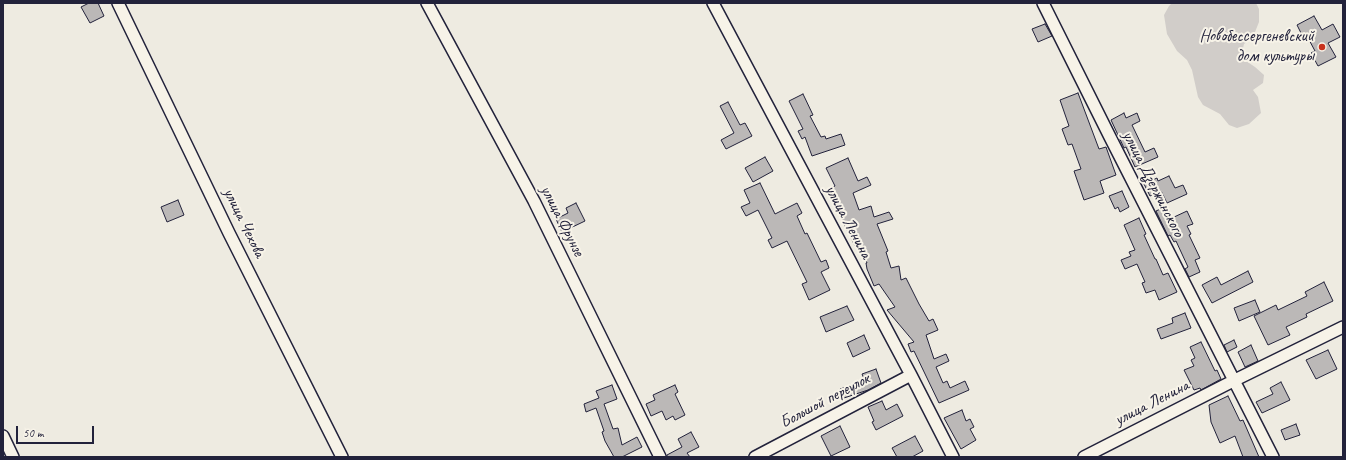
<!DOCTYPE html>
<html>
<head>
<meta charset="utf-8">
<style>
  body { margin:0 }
  #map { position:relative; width:1346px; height:460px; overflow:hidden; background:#eeebe1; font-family:Caveat,sans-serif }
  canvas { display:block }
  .frame { position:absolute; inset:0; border:4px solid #22223b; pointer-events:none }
  .scale { position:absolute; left:16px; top:426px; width:78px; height:18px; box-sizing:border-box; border:2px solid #22223b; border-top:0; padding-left:5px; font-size:12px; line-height:14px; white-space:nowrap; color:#22223b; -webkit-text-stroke:3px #f7f3e8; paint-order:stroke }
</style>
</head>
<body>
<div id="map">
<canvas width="1346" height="460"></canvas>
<div class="frame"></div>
<div class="scale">50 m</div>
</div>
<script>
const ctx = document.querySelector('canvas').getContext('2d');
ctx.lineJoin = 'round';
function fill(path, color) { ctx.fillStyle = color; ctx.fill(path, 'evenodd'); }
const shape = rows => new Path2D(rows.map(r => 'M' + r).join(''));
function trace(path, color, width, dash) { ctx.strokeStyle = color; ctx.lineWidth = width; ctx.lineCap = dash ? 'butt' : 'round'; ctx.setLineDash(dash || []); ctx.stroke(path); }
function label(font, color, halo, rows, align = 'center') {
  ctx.font = font + ' Caveat,sans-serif'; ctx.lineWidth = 4; ctx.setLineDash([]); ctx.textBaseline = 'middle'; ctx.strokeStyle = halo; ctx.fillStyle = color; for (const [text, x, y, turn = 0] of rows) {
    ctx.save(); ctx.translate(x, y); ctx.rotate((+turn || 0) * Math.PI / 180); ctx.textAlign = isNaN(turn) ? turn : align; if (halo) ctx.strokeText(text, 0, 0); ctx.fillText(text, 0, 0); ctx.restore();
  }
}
fill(shape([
  [1172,3,1256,3,1259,9,1259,22,1253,37,1244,44,1242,52,1246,61,1255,67,1264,75,1263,83,1253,90,1258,97,1261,113,1249,124,1237,128,1229,125,1220,114,1203,105,1198,97,1192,70,1187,60,1177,51,1167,34,1164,15,1169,6]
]), '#d1cdc9');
const building = shape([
  [89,3,98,3,104,16,90,23,81,7,89,3],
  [1314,16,1322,30,1333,24,1340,37,1328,43,1336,57,1318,66,1311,53,1315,51,1307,36,1303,37,1297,25,1314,16],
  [1045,24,1052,36,1038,42,1032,29,1045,24],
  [1078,93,1099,149,1106,147,1116,175,1100,181,1104,193,1084,200,1074,171,1081,169,1072,144,1068,145,1062,129,1069,126,1060,100,1078,93],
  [803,94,813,115,810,116,821,137,825,136,826,139,841,134,845,145,812,156,805,137,802,139,798,131,803,129,789,101,803,94],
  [728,102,740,125,745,123,752,136,726,149,721,140,734,133,720,106,728,102],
  [1124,113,1126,118,1137,113,1140,121,1132,125,1145,152,1154,148,1158,157,1135,167,1126,147,1124,148,1111,120,1124,113],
  [765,157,773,171,753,182,745,168,765,157],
  [848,158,858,181,867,177,871,185,853,193,859,210,871,206,874,217,889,212,893,219,877,224,888,251,886,252,891,268,899,266,901,280,906,278,919,304,929,321,933,319,938,330,926,335,934,359,946,354,949,361,936,367,943,383,947,381,950,388,965,381,969,390,939,403,914,351,911,352,908,344,914,342,887,310,895,307,879,284,874,286,867,269,866,263,867,263,859,244,855,246,845,226,839,208,836,209,833,202,835,201,829,189,835,186,826,168,848,158],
  [1169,176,1175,188,1183,185,1187,194,1167,203,1161,191,1150,196,1144,184,1157,178,1158,181,1169,176],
  [760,183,775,214,797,203,802,213,797,216,805,234,807,233,821,262,826,260,829,268,821,272,830,290,809,300,802,284,807,282,787,241,772,248,768,240,772,238,758,210,746,216,741,207,750,203,744,190,760,183],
  [1122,191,1129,207,1120,212,1118,207,1115,209,1109,196,1122,191],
  [178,200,184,215,167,222,161,207,178,200],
  [576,203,585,221,562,232,556,219,568,213,566,208,576,203],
  [1167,206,1172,218,1187,211,1193,224,1187,226,1191,234,1189,235,1200,258,1195,260,1200,272,1189,277,1185,269,1188,267,1176,241,1174,242,1170,235,1168,236,1156,211,1167,206],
  [1139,218,1146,234,1144,235,1155,259,1156,259,1163,275,1168,273,1177,292,1159,300,1155,290,1146,293,1142,283,1145,282,1137,264,1125,269,1121,260,1131,256,1129,252,1135,250,1124,225,1139,218],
  [1248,271,1253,282,1212,303,1202,285,1217,277,1221,285,1248,271],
  [1324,282,1333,301,1306,314,1307,317,1286,327,1290,335,1268,345,1254,316,1276,305,1278,310,1307,296,1305,292,1324,282],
  [1255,300,1260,312,1239,321,1234,308,1255,300],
  [847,306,854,320,826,332,820,317,847,306],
  [1185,313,1191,328,1161,339,1157,329,1173,323,1172,318,1185,313],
  [864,335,870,349,853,357,847,343,864,335],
  [1234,340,1237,347,1227,352,1224,345,1234,340],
  [1201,342,1215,371,1217,370,1221,379,1201,390,1200,388,1194,390,1184,370,1194,366,1191,360,1195,358,1190,347,1201,342],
  [1251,345,1258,361,1245,367,1238,352,1251,345],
  [1328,350,1337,369,1316,379,1306,360,1328,350],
  [876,369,881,383,868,390,844,398,840,389,865,381,862,374,876,369],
  [1281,382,1290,400,1262,413,1256,402,1273,394,1270,388,1281,382],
  [612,385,617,399,604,404,613,429,618,428,622,445,637,437,642,447,622,457,614,457,605,441,602,432,604,431,596,408,586,412,584,404,599,398,596,391,612,385],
  [675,385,678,392,675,394,685,415,675,420,673,416,666,420,662,411,651,416,646,404,655,400,653,395,675,385],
  [1228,396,1240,421,1243,420,1259,457,1243,457,1235,436,1220,443,1211,422,1209,405,1228,396],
  [882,401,886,410,897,404,903,416,876,430,872,422,874,421,868,407,882,401],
  [962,410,966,421,970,419,974,427,970,429,976,440,961,449,944,418,962,410],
  [1296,424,1300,435,1285,440,1281,430,1296,424],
  [840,426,850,447,831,456,821,436,840,426],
  [691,432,699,447,687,453,690,457,667,457,667,455,682,447,678,439,691,432],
  [915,436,923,451,912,457,897,457,892,448,915,436]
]);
fill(building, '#bbb8b7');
trace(building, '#22223b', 1);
const minor = shape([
  [118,3,229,233,342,457],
  [427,3,534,201,660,457],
  [713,3,911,375,953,457],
  [1043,3,1110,137,1273,457],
  [3,436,13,457],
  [755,457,911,375],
  [1084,457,1235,380,1343,327]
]);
trace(minor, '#22223b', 14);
trace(minor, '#f7f3e8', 11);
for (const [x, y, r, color] of [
  [1322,47,4,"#c8321e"]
]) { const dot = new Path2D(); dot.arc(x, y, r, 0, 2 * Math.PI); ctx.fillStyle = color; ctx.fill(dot); trace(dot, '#f7f3e8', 1.5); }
label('17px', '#22223b', '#f7f3e8', [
  ["Новобессергеневский",1314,37],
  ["дом культуры",1314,57]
], 'right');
label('17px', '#22223b', '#f7f3e8', [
  ["улица Дзержинского",1153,184,63],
  ["улица Фрунзе",562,221,63],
  ["улица Ленина",848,222,62],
  ["улица Чехова",244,223,64],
  ["Большой переулок",825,401,-28],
  ["улица Ленина",1152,403,-27]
]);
</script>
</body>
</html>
